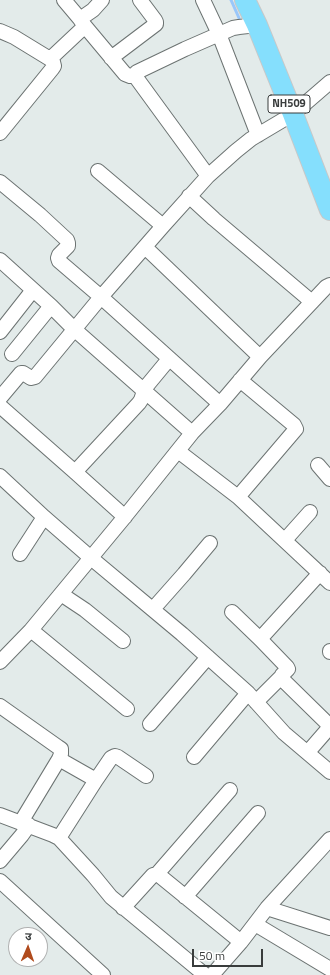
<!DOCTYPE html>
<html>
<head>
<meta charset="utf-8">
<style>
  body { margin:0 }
  #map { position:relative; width:330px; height:975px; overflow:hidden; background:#e3ebea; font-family:"Titillium Web","Noto Sans Devanagari",sans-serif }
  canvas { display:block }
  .north { position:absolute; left:8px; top:927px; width:40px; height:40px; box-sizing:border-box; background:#fff; border:1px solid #b0b1b1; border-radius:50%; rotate:2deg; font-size:11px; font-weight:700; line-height:16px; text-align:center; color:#393c3c }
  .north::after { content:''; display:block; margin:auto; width:14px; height:18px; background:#b04b1d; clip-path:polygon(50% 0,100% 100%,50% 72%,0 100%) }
  .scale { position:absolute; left:192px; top:949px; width:71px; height:18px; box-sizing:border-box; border:2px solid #393c3c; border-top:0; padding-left:5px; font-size:12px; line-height:14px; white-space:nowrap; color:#393c3c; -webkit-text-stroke:3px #fff; paint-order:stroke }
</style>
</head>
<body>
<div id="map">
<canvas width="330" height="975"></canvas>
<div class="north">उ</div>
<div class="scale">50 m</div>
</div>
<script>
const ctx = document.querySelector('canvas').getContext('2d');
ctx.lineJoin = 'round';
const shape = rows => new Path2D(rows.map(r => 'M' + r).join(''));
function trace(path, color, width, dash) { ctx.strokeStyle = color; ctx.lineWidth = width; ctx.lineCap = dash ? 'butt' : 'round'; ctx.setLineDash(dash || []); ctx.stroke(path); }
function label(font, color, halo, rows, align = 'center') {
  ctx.font = font + ' "Titillium Web",sans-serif'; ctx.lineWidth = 4; ctx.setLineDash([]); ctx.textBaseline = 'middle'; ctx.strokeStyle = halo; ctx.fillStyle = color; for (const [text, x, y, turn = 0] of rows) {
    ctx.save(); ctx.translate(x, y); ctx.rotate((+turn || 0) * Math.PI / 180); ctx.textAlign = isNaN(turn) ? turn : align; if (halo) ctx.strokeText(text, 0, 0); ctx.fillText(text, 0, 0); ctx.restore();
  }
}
trace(shape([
  [231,0,239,18]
]), '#99c7fa', 3);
const minor = shape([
  [203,0,219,34,258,135],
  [80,19,93,10,102,0],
  [84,25,125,74,130,76,135,76],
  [0,31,14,37,50,59,53,62,54,66,52,69,0,133],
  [111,58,156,24,156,22,155,20,140,0],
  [50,59,83,28,84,25,80,19,64,0],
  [98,171,163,226],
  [208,176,135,76,135,74,137,72,185,49,233,28,239,27,257,25],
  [0,182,40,215,67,240,68,243,68,246,59,255,58,258,59,261,101,297,220,404],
  [189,196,214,219,312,302],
  [145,247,260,357],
  [0,260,51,306,74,329,192,433],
  [0,332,33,290],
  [12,354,51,306],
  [0,398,21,373,23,373,31,378,35,377,101,297,163,226,208,176,236,151,251,139,293,114,330,82],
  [0,406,75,472,125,517],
  [178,451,238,497,330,583],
  [318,465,330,479],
  [75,472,139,403,141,400,145,388,169,359],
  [0,476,44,517,91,558,182,634,248,693,284,733,330,772],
  [238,497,296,429,294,425,240,380],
  [285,540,310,512],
  [20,554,44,517],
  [61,594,85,610,123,641],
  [153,609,184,574,210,543],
  [232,612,260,639,287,667,288,669,282,675,281,678,329,725,328,729,308,752],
  [31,630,127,709],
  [260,639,320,573],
  [330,652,330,651],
  [0,662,31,630,123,519,192,433,220,404,260,357,326,287,330,285],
  [256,702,281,677],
  [0,706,58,747,61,749,61,754,59,759,21,822],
  [150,724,208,657],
  [194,757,248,693],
  [59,759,96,780],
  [0,815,53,835,59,838,93,875,111,897,205,975],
  [59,838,96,780,111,758,115,756,118,757,146,776],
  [0,861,22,835,29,825],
  [157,874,230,790],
  [0,881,103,975],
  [185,897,258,813],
  [123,908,153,875,157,874,160,876,241,942],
  [267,908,330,928],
  [255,924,330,969],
  [212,975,241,942,267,908,330,839]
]);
const highway = shape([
  [245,0,257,25,293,114,330,210]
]);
trace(minor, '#6c7372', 16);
trace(highway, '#c8c8c8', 22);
trace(minor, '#fff', 14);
trace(highway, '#85dffd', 20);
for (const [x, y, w] of [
  [289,104,42]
]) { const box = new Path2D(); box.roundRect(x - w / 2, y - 9, w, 18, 3); ctx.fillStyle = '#fff'; ctx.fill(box); trace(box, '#393c3c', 1); }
label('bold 11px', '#393c3c', null, [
  ["NH509",289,104]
]);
</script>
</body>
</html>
